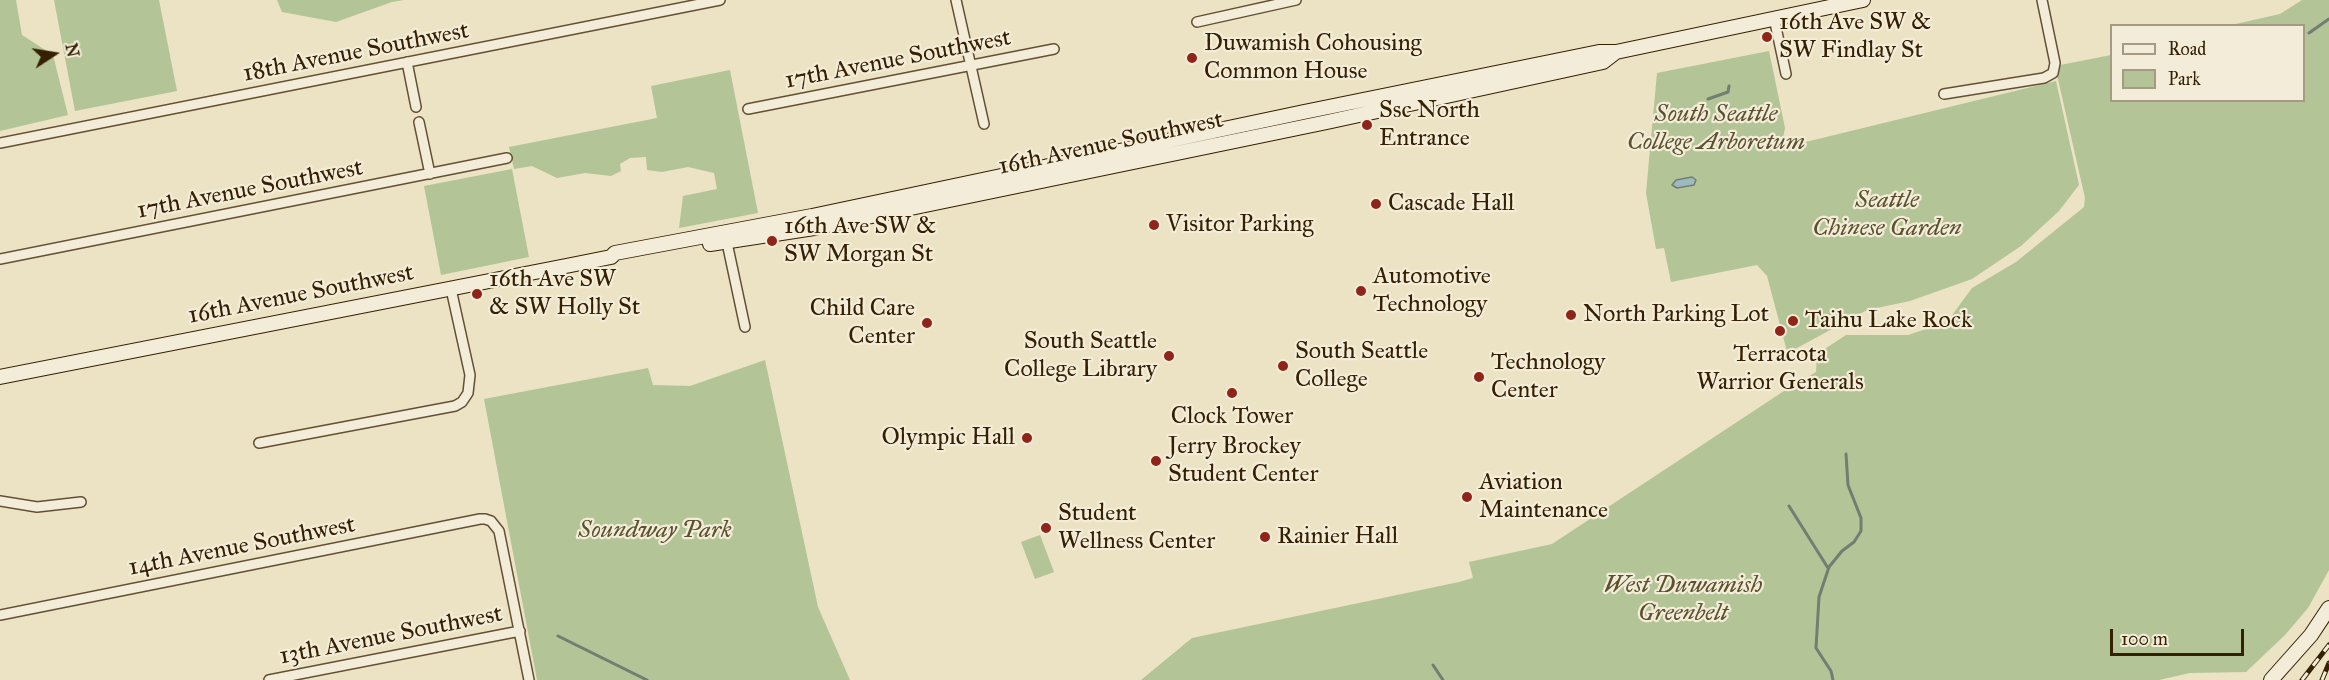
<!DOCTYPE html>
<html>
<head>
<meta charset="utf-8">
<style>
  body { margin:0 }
  #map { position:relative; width:2329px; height:680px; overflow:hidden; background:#ece2c4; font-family:"IM FELL Great Primer",serif }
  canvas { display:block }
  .legend { position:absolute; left:2110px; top:24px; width:195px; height:78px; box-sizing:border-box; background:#f3ecd9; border:2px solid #a79a83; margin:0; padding:8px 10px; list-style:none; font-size:18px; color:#352001 }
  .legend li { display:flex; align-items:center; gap:12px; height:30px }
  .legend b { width:30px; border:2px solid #a79a83 }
  .north { position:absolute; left:24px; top:24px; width:60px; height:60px; -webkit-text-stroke:4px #f3ecd9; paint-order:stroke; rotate:78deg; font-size:16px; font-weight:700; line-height:24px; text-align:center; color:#352001 }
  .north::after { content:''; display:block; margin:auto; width:21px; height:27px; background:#352001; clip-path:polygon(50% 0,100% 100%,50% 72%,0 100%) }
  .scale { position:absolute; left:2110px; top:629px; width:134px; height:27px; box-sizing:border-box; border:3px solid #352001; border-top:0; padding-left:8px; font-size:18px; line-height:21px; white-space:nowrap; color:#352001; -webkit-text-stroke:4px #f3ecd9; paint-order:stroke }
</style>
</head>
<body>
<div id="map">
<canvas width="2329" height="680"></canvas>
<ul class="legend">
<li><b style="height:8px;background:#f3ecd9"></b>Road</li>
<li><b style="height:16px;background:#b3c497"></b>Park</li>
</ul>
<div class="north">N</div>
<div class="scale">100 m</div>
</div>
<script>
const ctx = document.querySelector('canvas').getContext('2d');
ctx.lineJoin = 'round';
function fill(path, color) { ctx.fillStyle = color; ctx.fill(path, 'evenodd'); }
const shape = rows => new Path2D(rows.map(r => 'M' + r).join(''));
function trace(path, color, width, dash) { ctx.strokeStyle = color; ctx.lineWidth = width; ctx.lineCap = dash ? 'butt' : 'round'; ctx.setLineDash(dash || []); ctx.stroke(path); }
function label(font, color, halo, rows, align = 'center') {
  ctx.font = font + ' "IM FELL Great Primer",serif'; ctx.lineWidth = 4.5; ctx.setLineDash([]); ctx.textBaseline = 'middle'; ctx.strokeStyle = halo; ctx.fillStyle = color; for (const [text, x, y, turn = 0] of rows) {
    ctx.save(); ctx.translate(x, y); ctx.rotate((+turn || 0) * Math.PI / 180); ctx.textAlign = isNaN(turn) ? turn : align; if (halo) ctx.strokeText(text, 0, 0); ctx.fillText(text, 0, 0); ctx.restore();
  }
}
fill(shape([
  [0,0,16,0,22,35,53,55,68,115,0,131],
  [54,0,159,0,177,91,75,111],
  [277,0,404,0,392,2,336,22,282,12],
  [2302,0,2329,0,2329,570,2308,608,2285,635,2246,672,2190,673,2159,680,1141,680,1192,638,1459,582,1473,578,1469,562,1552,544,1784,391,1816,372,1817,354,1846,335,1908,335,1947,322,1972,288,2016,262,2084,207,2085,198,2055,66,2111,55,2112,100,2304,100,2304,26,2231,25,2280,14],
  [1769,51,1785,128,1781,148,2056,81,2079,185,2059,211,2021,246,1972,279,1910,301,1867,310,1797,348,1788,355,1767,276,1757,265,1671,282,1664,248,1656,249,1646,193,1657,73],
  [730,70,758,213,679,228,683,196,717,189,714,173,688,167,662,172,647,170,646,157,630,158,620,164,621,171,611,176,585,173,557,178,532,166,514,169,509,147,657,118,651,86],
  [512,169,529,257,441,275,424,186],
  [765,360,818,607,850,680,537,680,484,399,648,368,653,385,690,386],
  [1040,535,1054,572,1035,579,1021,542]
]), '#b3c497');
const water = shape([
  [1692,177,1696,180,1694,185,1677,188,1672,185,1676,180,1692,177]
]);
fill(water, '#9dbbbe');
trace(water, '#737d72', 1.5);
trace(shape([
  [2309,33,2329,19],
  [1708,99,1728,92,1729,86],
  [1789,506,1828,568],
  [558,636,647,680],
  [1433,665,1443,680],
  [1833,680,1831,671,1816,648,1819,597,1829,567,1842,551,1854,542,1861,531,1861,518,1848,485,1846,454]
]), '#737d72', 3);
const street = shape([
  [956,0,984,124],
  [1774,18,1786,74],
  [1197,22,1296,0],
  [407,62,416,107],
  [1944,94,2044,78,2053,73,2055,63,2042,0],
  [748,109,1054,49],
  [419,122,430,174],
  [0,143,720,0],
  [726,238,745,327],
  [0,259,507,158],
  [259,443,455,406,462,402,468,393,470,375,451,289],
  [0,501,37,507,81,502],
  [0,615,480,519,485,519,491,521,499,531,529,680],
  [269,680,520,631]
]);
const secondary = shape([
  [710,244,814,228,1327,122,1603,62,1616,52],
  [0,377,571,265,611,257,615,253,812,216,1304,112,1599,52,1616,52,1863,0],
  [2271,680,2311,635,2329,608]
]);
trace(street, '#635032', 12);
trace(secondary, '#352001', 16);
trace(street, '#f3ecd9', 9);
trace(secondary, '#f3ecd9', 14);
const rail = shape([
  [2302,680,2329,645],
  [2322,680,2329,663]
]);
trace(rail, '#352001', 5);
trace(rail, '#f3ecd9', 3, [9]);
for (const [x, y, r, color] of [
  [1767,37,6,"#8f2418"],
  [1192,58,6,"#8f2418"],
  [1367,125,6,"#8f2418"],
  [1376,204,6,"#8f2418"],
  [1154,225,6,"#8f2418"],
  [772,241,6,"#8f2418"],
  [1361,291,6,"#8f2418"],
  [477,294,6,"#8f2418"],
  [1571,315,6,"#8f2418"],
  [1793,321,6,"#8f2418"],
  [927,323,6,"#8f2418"],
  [1780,331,6,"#8f2418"],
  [1169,356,6,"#8f2418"],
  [1283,366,6,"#8f2418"],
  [1479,377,6,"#8f2418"],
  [1232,393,6,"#8f2418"],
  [1027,438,6,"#8f2418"],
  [1156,461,6,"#8f2418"],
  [1467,497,6,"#8f2418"],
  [1046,528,6,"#8f2418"],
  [1265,537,6,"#8f2418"]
]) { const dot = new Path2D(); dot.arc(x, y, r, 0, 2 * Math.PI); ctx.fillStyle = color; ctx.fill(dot); trace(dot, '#f3ecd9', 2); }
label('24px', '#352001', '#f3ecd9', [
  ["16th Ave SW &",1779,23],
  ["SW Findlay St",1779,51],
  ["Duwamish Cohousing",1204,44],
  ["Common House",1204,72],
  ["Ssc North",1379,111],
  ["Entrance",1379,139],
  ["Cascade Hall",1388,204],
  ["Visitor Parking",1166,225],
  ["16th Ave SW &",784,227],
  ["SW Morgan St",784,255],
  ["Automotive",1373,277],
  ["Technology",1373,305],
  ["16th Ave SW",489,280],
  ["& SW Holly St",489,308],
  ["Child Care",915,309,"right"],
  ["Center",915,337,"right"],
  ["North Parking Lot",1583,315],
  ["Taihu Lake Rock",1805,321],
  ["South Seattle",1157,342,"right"],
  ["College Library",1157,370,"right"],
  ["South Seattle",1295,352],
  ["College",1295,380],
  ["Terracota",1780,355,"center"],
  ["Warrior Generals",1780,383,"center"],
  ["Technology",1491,363],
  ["Center",1491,391],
  ["Clock Tower",1232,417,"center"],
  ["Olympic Hall",1015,438,"right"],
  ["Jerry Brockey",1168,447],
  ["Student Center",1168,475],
  ["Aviation",1479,483],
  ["Maintenance",1479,511],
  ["Student",1058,514],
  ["Wellness Center",1058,542],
  ["Rainier Hall",1277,537]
], 'left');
label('24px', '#352001', '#f3ecd9', [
  ["18th Avenue Southwest",356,53,-11],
  ["17th Avenue Southwest",898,60,-11],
  ["16th Avenue Southwest",1111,144,-12],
  ["17th Avenue Southwest",250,190,-11],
  ["16th Avenue Southwest",301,295,-11],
  ["14th Avenue Southwest",242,547,-11],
  ["13th Avenue Southwest",391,636,-11]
]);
label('italic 24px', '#5b512e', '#f3ecd9', [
  ["South Seattle",1716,115],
  ["College Arboretum",1716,143],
  ["Seattle",1887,201],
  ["Chinese Garden",1887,229],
  ["Soundway Park",655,531],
  ["West Duwamish",1683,586],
  ["Greenbelt",1683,614]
]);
</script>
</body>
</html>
